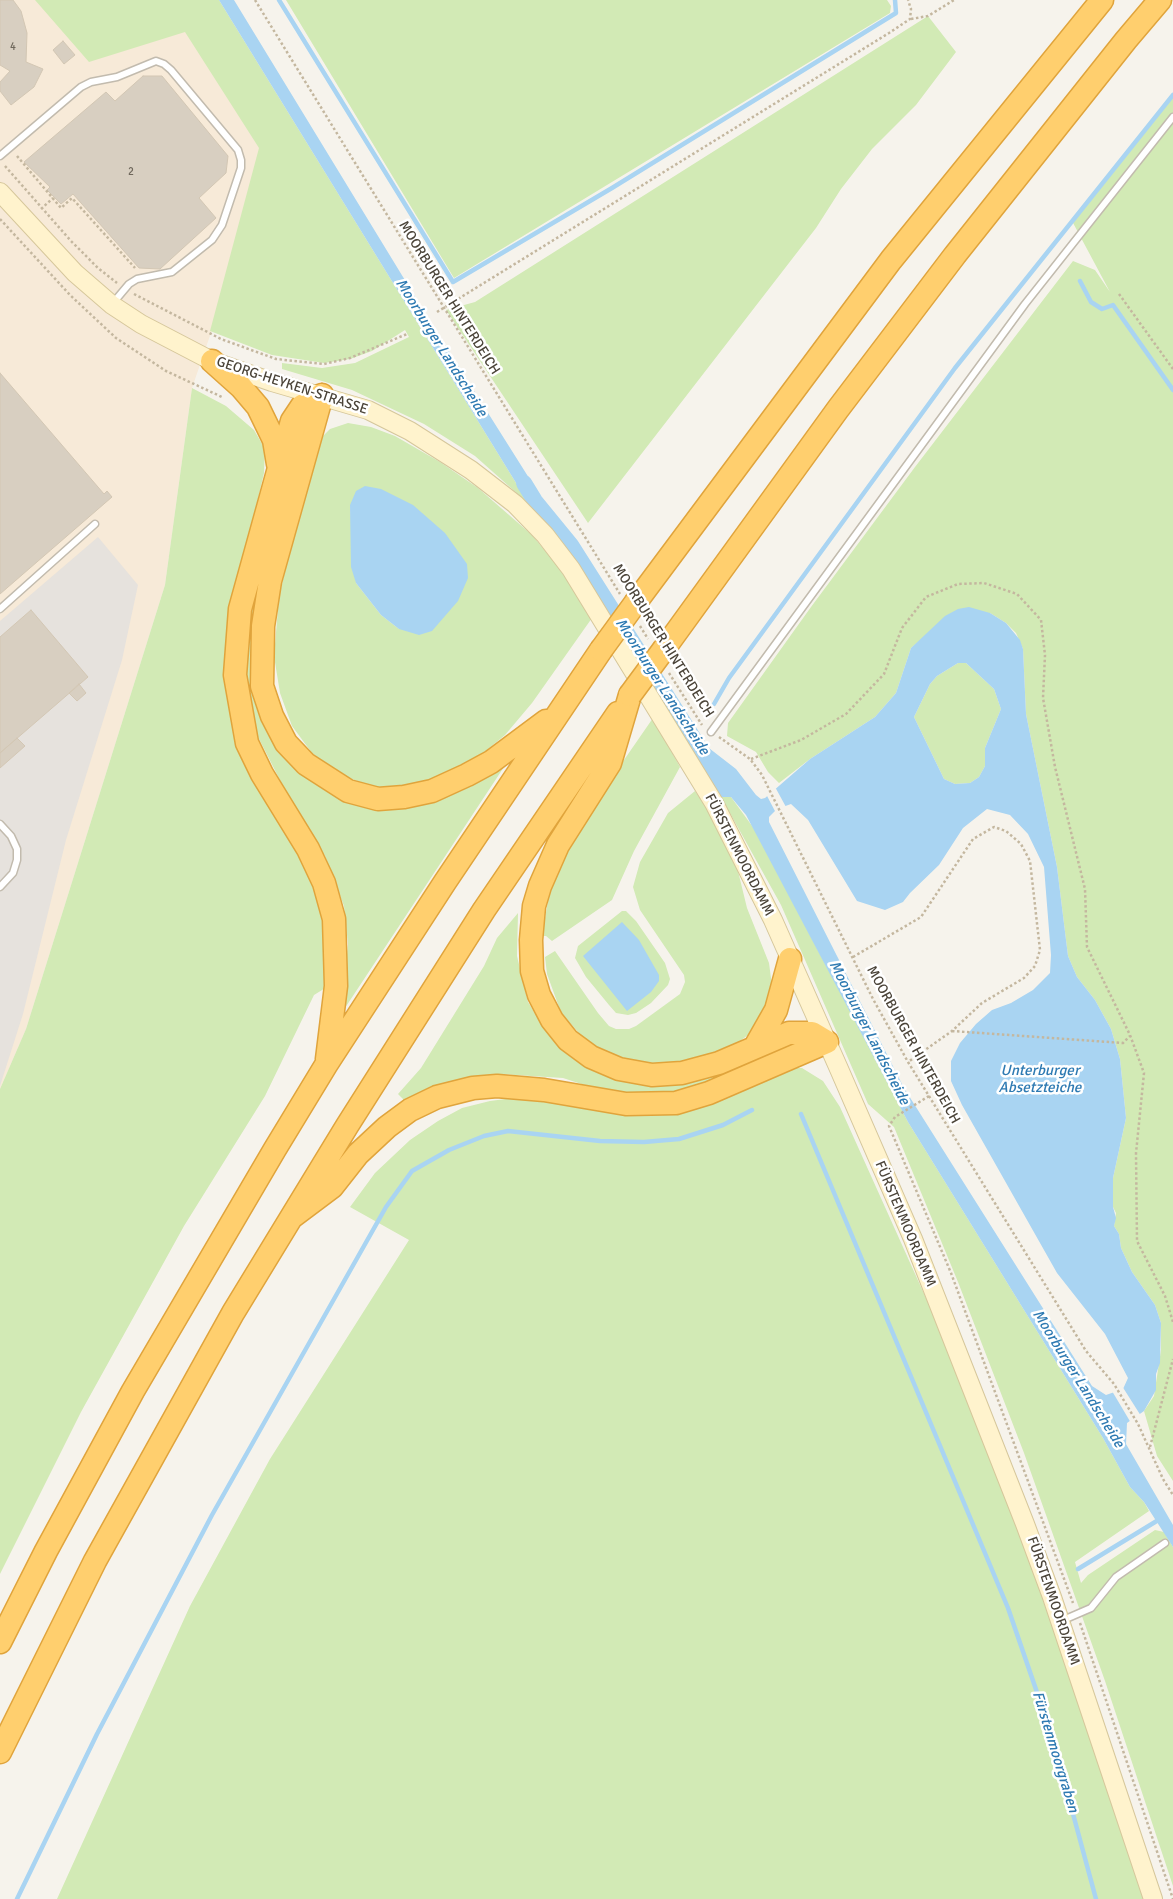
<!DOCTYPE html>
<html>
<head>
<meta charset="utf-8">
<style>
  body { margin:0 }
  canvas { display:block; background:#f6f3ec }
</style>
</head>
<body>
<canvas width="1173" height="1899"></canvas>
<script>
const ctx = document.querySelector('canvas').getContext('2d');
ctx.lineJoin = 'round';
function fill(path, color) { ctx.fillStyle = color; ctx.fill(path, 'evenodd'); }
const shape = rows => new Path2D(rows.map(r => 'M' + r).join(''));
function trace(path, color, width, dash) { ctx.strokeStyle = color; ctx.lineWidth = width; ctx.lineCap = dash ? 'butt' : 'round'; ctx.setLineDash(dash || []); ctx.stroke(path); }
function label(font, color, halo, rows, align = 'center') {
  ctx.font = font + ' Signika,sans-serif'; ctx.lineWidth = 5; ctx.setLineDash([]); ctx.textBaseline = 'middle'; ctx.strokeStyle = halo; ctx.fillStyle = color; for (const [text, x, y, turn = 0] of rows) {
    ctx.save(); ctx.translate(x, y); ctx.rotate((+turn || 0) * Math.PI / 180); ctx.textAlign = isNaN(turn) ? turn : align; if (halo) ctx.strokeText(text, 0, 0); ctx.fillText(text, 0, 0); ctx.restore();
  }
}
fill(shape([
  [0,0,194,0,280,132,192,388,165,585,26,1029,0,1089]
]), '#f7ead8');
fill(shape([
  [98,537,138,585,122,660,66,840,23,1014,0,1086,0,621]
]), '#e6e2dd');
fill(shape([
  [35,0,219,0,529,504,475,456,424,424,352,390,282,369,282,363,322,368,355,363,409,337,405,330,372,351,350,359,324,363,272,355,210,331,259,148,185,32,89,62],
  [286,0,887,0,891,6,890,13,454,278],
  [928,16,956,52,916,105,872,149,841,189,816,228,588,523,446,310,475,302],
  [1173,95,1173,1481,1157,1456,1144,1411,1154,1396,1161,1350,1161,1323,1155,1305,1132,1272,1121,1248,1119,1234,1114,1226,1116,1213,1113,1207,1113,1178,1126,1118,1120,1059,1111,1029,1095,1000,1077,977,1068,956,1057,867,1026,714,1023,649,1016,633,1006,623,990,613,918,642,911,648,896,693,875,717,810,759,779,783,768,772,756,752,727,736,728,723,811,607,915,467,1073,261,1095,270,1110,292,1072,221],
  [192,388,226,406,254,430,265,449,264,473,241,571,227,691,325,902,327,987,314,995,265,1096,184,1226,81,1412,0,1574,0,1089,26,1029,165,585],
  [348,423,371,427,395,436,440,462,478,488,532,535,557,565,592,618,532,703,505,735,471,763,434,781,395,789,371,787,338,773,312,753,292,726,280,693,274,656,279,597,297,519,322,437,330,429],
  [350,505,399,629,381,615,356,583],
  [298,447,254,635,297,766,429,803,463,790,500,764,504,767,341,1014,348,944,344,906,325,856,286,792,255,731,245,670,250,608],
  [958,663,966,663,994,689,1001,709,985,748,985,766,979,777,970,783,955,784,944,779,914,717,930,684,937,676],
  [653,718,680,767,634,851,612,900,552,941,546,936,542,936,549,895,573,838,586,815],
  [695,791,707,808,737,867,747,908,769,963,772,986,769,1003,752,1032,728,1050,668,1066,616,1059,585,1040,557,1008,559,1007,547,974,545,957,555,951,598,1013,609,1026,616,1029,629,1029,636,1026,680,994,685,982,684,975,640,910,633,887,640,862,668,813],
  [721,797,731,797,755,830,908,1122,1103,1438,1130,1487,1144,1502,1149,1511,1075,1562,1081,1583,1088,1575,1155,1530,1164,1532,1173,1547,1173,1886,1105,1681,1024,1453,958,1282,894,1127,868,1104,781,905],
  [622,911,626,911,636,921,665,963,670,979,668,985,651,1003,636,1013,628,1015,616,1013,609,1005,586,977,575,958,578,946],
  [518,913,517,956,528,1002,539,1020,604,1072,767,1051,769,1058,673,1095,609,1093,563,1078,500,1074,463,1079,440,1086,403,1104,403,1099,398,1094,421,1068,484,966,497,938],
  [789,1068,802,1068,823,1081,840,1107,934,1316,997,1472,1052,1625,1144,1899,57,1899,190,1606,270,1459,409,1240,350,1207,375,1173,410,1140,438,1121,462,1108,490,1101,529,1096,648,1114]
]), '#d2eab5');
fill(shape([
  [219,0,234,0,425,313,541,497,529,504],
  [365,486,381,489,413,505,445,533,467,564,468,578,458,601,432,631,419,635,399,629,381,615,356,583,351,567,350,505,356,491],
  [969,607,990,613,1006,623,1020,640,1023,649,1026,714,1057,867,1068,956,1077,977,1095,1000,1111,1029,1120,1059,1126,1118,1113,1178,1113,1207,1116,1218,1114,1226,1119,1234,1121,1248,1132,1272,1155,1305,1161,1323,1160,1363,1156,1374,1156,1390,1144,1411,1127,1423,1126,1444,1173,1525,1173,1547,1144,1502,1130,1487,1103,1438,908,1122,746,815,731,797,721,797,684,735,695,729,705,745,736,769,756,795,761,799,765,798,810,759,875,717,896,693,911,648,945,616,958,609],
  [958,663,966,663,994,689,1001,709,985,748,985,766,979,777,970,783,955,784,944,779,914,717,930,684,937,676],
  [791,804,808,820,857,901,885,910,903,902,910,893,939,865,963,828,987,809,1010,815,1028,834,1044,867,1051,955,1050,973,1033,990,1011,1003,992,1010,976,1024,960,1043,951,1061,951,1081,962,1105,1057,1273,1105,1334,1128,1378,1123,1389,1106,1395,1092,1386,904,1088,769,822,769,817,777,809],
  [622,922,639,940,659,975,659,981,651,992,627,1011,583,956]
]), '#a9d4f2');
fill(shape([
  [774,785,786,807,776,813,766,794],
  [1122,1386,1141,1416,1131,1423,1112,1391]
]), '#f6f3ec');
trace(shape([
  [279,0,453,282,612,188,896,13,895,0],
  [1080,281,1091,302,1102,309,1113,305,1173,390],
  [714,704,729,678,955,368,1173,95],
  [801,1114,1008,1608,1052,1736,1096,1899],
  [1078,1569,1160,1519],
  [17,1899,97,1734,212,1515,386,1207,412,1171,449,1150,484,1136,508,1131,600,1141,644,1142,679,1139,723,1125,752,1110]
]), '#a9d4f2', 4.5);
trace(shape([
  [524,483,535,501,571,545,701,750]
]), '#a9d4f2', 16);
const building = shape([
  [0,0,13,0,21,11,27,33,26,62,43,69,34,87,11,105,0,91,0,82,10,71,0,65,0,0],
  [63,41,75,55,64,64,53,50,63,41],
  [143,76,162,76,228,156,226,173,199,198,216,218,160,269,139,268,73,194,61,204,47,190,50,187,24,162,106,92,115,101,143,76],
  [0,373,104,494,107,491,112,497,0,594,0,373],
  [31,610,88,677,0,753,0,637,31,610],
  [79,684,86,693,77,701,69,693,79,684],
  [17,738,25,746,0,768,0,753,17,738]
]);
fill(building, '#d8cfc1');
trace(building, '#d3c7b4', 1);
const lane = shape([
  [0,156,81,87,91,82,117,77,156,61,164,64,171,70,238,150,241,160,241,168,222,225,212,240,172,272,137,279,129,284,113,303],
  [0,609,95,524],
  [711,732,1025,304,1173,117],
  [0,824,11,836,17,849,17,860,13,873,0,887],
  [1061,1621,1091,1608,1116,1577,1165,1543]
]);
const secondary = shape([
  [0,192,75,273,112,305,141,324,212,361,272,382,368,410,410,431,471,470,515,504,545,535,571,569,714,803,773,920,839,1069,913,1239,1025,1524,1052,1597,1153,1899]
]);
const highway = shape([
  [212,361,241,387,258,407,274,440,278,464],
  [322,395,302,406,292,421,240,609,235,675,247,743,262,774,308,849,324,883,334,919,336,986,327,1059],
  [322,395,270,581,263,626,262,686,272,716,286,743,306,764,348,791,378,799,404,797,432,791,467,775,491,762,546,721],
  [636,602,891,260,1102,0],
  [664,649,838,409,955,255,1126,40,1160,0],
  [755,1047,776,1010,790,959],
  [292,1217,332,1187,358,1154,387,1127,410,1110,437,1097,473,1088,497,1086,544,1090,626,1104,676,1103,709,1093,827,1042,812,1033,789,1033,719,1063,682,1073,652,1075,619,1069,591,1057,568,1040,552,1020,539,995,532,971,531,940,534,906,540,886,558,845,610,763,630,695],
  [0,1642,46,1551,133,1391,275,1149,326,1065,445,882,601,650],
  [0,1752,95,1561,233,1313,347,1126,484,910,618,713]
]);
trace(lane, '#c2bbae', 9);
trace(secondary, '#d6c79b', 20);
trace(highway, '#e0a43c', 25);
trace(shape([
  [255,0,620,594],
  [911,19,928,16,954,0],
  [17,156,61,208,72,198,135,268],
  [5,166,71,241,98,268,117,283],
  [41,209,53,198],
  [0,219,70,295,116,338,166,371,222,397],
  [134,294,221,339,276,359,324,364,350,358,407,334],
  [1119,294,1173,369],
  [437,312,889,33,910,19,911,9,908,0],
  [640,626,648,639],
  [669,673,702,725],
  [719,737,750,759,762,775,873,999,908,1062,1086,1351,1114,1384,1138,1424,1163,1479,1173,1495],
  [751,759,801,740,846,714,884,674,902,628,926,597,958,584,984,583,1017,594,1041,620,1045,655,1043,698,1055,767,1085,889,1087,947,1130,1035,1144,1073,1136,1153,1137,1241,1165,1296,1173,1322],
  [853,957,921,917,973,839,994,827,1006,831,1021,844,1030,861,1040,950,1035,966,1024,978,982,1003,952,1031,908,1062],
  [952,1031,1123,1043,1130,1036],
  [929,1096,895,1117,889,1126,951,1273,1073,1603],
  [1150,1447,1173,1359],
  [1080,1623,1173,1899]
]), '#c4b79f', 2.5, [2.5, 2.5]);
trace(lane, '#fff', 6);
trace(secondary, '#fff3cd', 18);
trace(highway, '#ffcf6e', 22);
const highwayBridge = shape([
  [601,650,636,602],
  [630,695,664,649]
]);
trace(highwayBridge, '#e0a43c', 25, []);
trace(highwayBridge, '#ffcf6e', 22);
label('11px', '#6e675b', null, [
  ["4",13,47],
  ["2",131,172]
]);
label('14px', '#4b4439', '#fff', [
  ["MOORBURGER HINTERDEICH",449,298,58],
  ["GEORG-HEYKEN-STRASSE",292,386,18],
  ["MOORBURGER HINTERDEICH",663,641,58],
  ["FÜRSTENMOORDAMM",739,855,63],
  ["MOORBURGER HINTERDEICH",913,1045,61],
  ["FÜRSTENMOORDAMM",905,1224,67],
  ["FÜRSTENMOORDAMM",1053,1601,71]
]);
label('italic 15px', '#2e7ab2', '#fff', [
  ["Moorburger Landscheide",441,348,58],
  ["Moorburger Landscheide",662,687,57],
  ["Moorburger Landscheide",869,1033,63],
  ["Unterburger",1040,1071],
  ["Absetzteiche",1040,1088],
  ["Moorburger Landscheide",1078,1379,58],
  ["Fürstenmoorgraben",1055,1752,73]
]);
</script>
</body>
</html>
